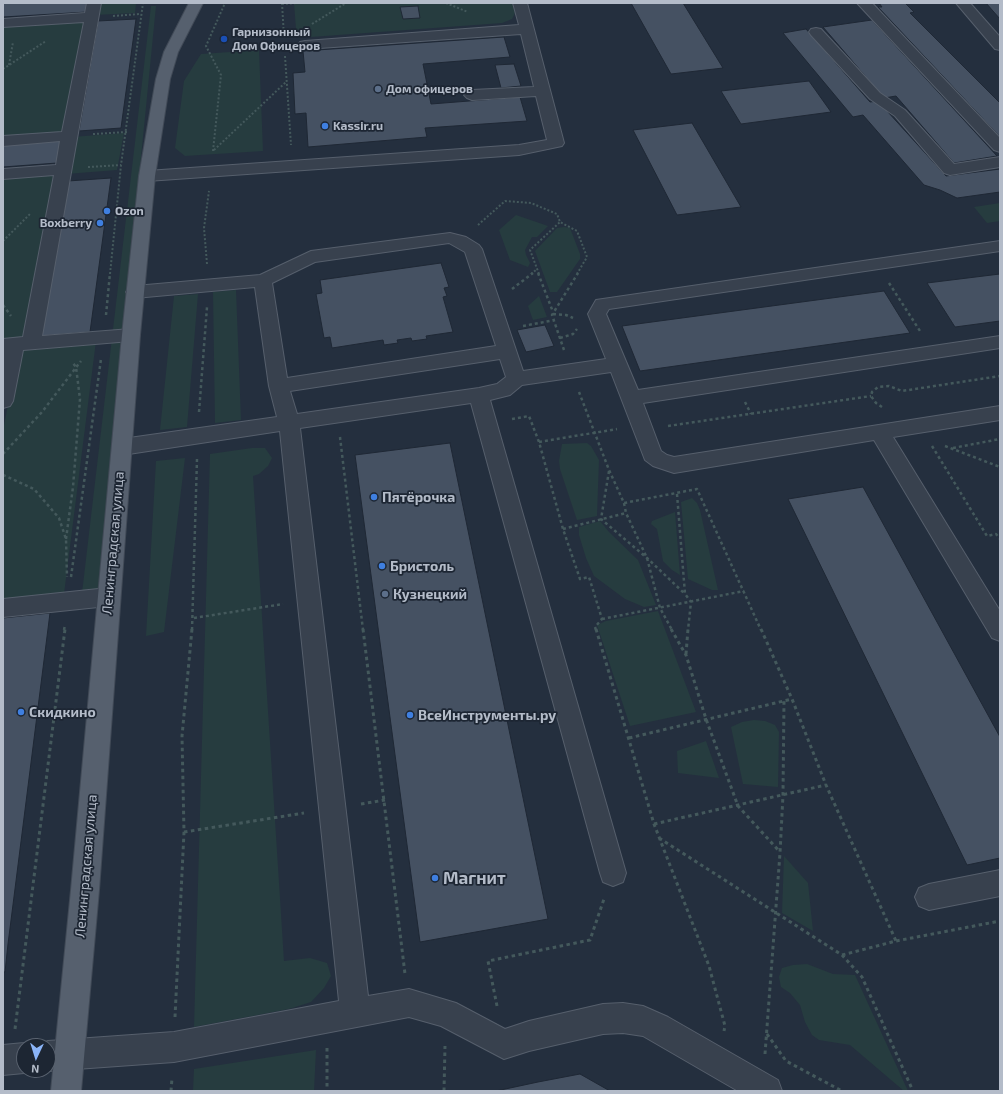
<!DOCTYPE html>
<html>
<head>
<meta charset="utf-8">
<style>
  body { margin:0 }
  #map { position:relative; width:1003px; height:1094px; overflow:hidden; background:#242f3e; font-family:"Exo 2",sans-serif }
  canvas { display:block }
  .frame { position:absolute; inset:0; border:4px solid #b4bcc9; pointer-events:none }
  .north { position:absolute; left:16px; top:1038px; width:40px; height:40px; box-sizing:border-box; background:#1d2633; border:1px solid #59626f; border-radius:50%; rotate:184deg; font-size:11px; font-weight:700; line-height:16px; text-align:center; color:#b4bcc9 }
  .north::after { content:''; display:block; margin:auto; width:14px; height:18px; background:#8ab4f8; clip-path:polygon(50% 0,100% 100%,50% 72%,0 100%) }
</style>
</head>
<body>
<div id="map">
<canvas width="1003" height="1094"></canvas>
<div class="frame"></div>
<div class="north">N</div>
</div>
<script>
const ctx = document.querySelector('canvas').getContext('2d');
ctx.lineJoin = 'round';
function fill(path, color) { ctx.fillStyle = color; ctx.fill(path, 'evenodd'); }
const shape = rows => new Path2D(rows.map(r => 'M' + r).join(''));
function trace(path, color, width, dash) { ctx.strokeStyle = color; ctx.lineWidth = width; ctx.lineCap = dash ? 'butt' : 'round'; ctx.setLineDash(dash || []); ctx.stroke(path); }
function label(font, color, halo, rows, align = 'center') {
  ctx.font = font + ' "Exo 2",sans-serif'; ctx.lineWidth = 3.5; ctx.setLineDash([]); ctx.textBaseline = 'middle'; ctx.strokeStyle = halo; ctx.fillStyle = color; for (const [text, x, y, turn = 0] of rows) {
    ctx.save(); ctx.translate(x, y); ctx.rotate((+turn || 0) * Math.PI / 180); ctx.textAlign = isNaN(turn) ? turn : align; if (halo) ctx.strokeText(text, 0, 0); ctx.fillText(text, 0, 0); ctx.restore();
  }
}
fill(shape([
  [98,3,136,3,135,13,95,15],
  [294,3,512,3,515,13,512,19,502,23,311,37,302,35,296,29],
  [151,6,156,6,98,591,82,593],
  [87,18,65,133,3,138,3,24],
  [259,50,263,151,185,156,175,148,184,81,201,54],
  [124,133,117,170,66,174,72,137],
  [57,173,25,340,3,341,3,177],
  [1000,203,1000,221,987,223,974,207],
  [516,215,548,226,537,237,532,237,525,250,526,255,530,263,528,267,510,260,499,230],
  [564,227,570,228,580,254,580,259,557,292,550,292,535,251,557,228],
  [236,290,241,420,215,423,213,292],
  [198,294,187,427,160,430,174,296],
  [539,296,547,317,533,320,528,306],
  [96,341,64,594,3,602,3,430,20,346],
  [587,443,591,446,599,460,597,516,577,520,560,469,559,461,562,444],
  [252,448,265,448,272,458,268,466,259,474,253,476,284,961,310,958,327,963,331,976,324,988,311,1002,289,1009,194,1027,210,454],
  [185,458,164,632,146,636,156,461],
  [692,498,697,503,700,510,718,590,712,590,688,579,681,502],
  [675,512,680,575,672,570,663,561,657,529,651,524,652,521],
  [600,521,609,532,638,560,656,605,644,607,625,599,594,576,586,558,579,535,579,527],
  [658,611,696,712,630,726,597,625,606,621],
  [754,720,765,721,775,725,779,732,778,787,743,784,731,727,742,722],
  [706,741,719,778,678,773,677,751],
  [784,856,808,883,813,931,782,913],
  [807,964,833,974,855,975,908,1091,904,1091,850,1045,819,1040,812,1035,805,1022,800,1005,790,993,781,987,779,977,782,968,793,965],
  [316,1050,314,1091,193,1091,194,1069]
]), '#263c3f');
const building = shape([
  [3,3,88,3,87,12,3,17,3,3],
  [631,3,683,3,723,68,671,74,631,3],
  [879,3,905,3,914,12,910,13,1000,103,1000,137,878,7,882,7,879,3],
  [986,3,1000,3,1000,19,986,3],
  [418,6,420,18,403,19,400,7,418,6],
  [136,19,121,128,79,131,98,21,136,19],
  [872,20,997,156,954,163,896,96,884,98,823,27,872,20],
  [806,29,870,102,878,101,946,176,1000,169,1000,192,957,198,940,190,924,185,863,115,853,117,783,33,806,29],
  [504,37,510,57,423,64,431,104,520,97,527,121,425,128,427,137,308,147,306,113,295,114,293,73,305,72,303,51,504,37],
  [514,64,521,86,501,88,495,65,514,64],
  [809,81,831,112,741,124,721,91,809,81],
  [692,123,741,207,677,215,633,130,692,123],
  [61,140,57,163,3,167,3,144,61,140],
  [111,178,90,332,40,336,68,181,111,178],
  [441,263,449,287,444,288,447,296,443,297,453,332,426,336,427,339,412,341,411,338,397,340,398,343,384,345,383,340,332,348,330,337,324,338,316,294,322,293,320,280,441,263],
  [1000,274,1000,321,955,327,927,283,1000,274],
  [884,291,910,333,640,371,622,326,884,291],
  [545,325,554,346,526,352,517,330,545,325],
  [450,443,548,919,420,942,355,455,450,443],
  [863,487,1000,737,1000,858,967,865,788,499,863,487],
  [50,613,8,944,5,972,3,972,3,618,50,613],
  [580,1074,610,1091,496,1091,538,1082,580,1074]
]);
fill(building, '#455162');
trace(building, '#1f2835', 1);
const minor = shape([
  [87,3,101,3,42,336,131,329,138,331,140,335,138,339,131,341,23,350,13,401,10,406,3,408,3,339,23,337,54,175,3,179,3,169,56,165,60,141,3,146,3,136,62,132,84,22,3,27,3,19,85,13,87,3],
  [513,3,527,3,564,143,562,146,519,155,147,181,141,179,139,176,141,173,147,171,519,145,547,140,536,96,472,100,467,98,464,95,467,92,472,90,534,87,521,34,305,49,300,48,298,45,300,42,305,41,519,25,513,3],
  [857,3,872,3,1000,138,1000,152,994,150,857,3],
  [956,3,970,3,1000,37,1000,50,995,49,956,3],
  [816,28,821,29,880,93,905,110,954,164,1000,157,1000,167,950,175,944,173,895,116,870,99,811,35,809,32,811,29,816,28],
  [450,233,466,237,479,245,482,249,523,371,606,359,588,314,596,300,1000,241,1000,251,609,309,606,314,638,390,1000,336,1000,348,643,403,661,451,667,455,674,457,1000,406,1000,420,893,437,1000,611,1000,641,992,638,874,440,674,473,653,466,645,460,611,372,522,385,510,395,490,400,626,873,623,882,613,886,603,882,600,873,471,403,300,428,368,996,409,989,456,1003,505,1029,529,1021,603,1004,623,1003,643,1006,668,1017,778,1080,782,1091,738,1091,643,1036,623,1033,603,1034,529,1051,504,1059,441,1026,409,1017,174,1062,48,1071,46,1070,48,1070,48,1046,37,1046,48,1041,174,1032,339,1001,280,431,122,455,115,452,112,447,115,442,122,439,277,417,269,386,255,287,135,298,129,296,126,292,129,288,135,286,260,275,311,251,450,233],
  [449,243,465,252,496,346,287,378,272,283,315,262,449,243],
  [500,359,506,377,497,384,479,388,297,414,290,391,500,359],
  [108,588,116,590,119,597,116,604,108,606,3,617,3,599,108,588],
  [1000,870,1000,896,929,910,919,906,915,897,919,888,929,884,1000,870],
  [24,1043,31,1046,24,1046,24,1070,31,1070,24,1073,3,1075,3,1045,24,1043]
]);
const major = shape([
  [189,3,203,3,178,52,170,79,155,176,140,335,99,890,81,1091,51,1091,71,890,122,335,139,176,156,79,164,52,189,3]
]);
trace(minor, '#565f6c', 2);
trace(major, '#414a57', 2);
trace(shape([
  [282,3,284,37],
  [446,3,468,12],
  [282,4,296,3],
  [113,16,140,14],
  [312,24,346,3],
  [285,56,291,145],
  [9,65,13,42],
  [3,69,46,41],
  [93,134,127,132],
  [214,150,286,82],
  [213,151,221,75,206,46,225,3],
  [88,167,121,165],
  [478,225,505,201,531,203,557,214,560,222,577,231,587,257,577,274],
  [3,241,30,214],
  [207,264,204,228,209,191],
  [110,274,121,165,143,3],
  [531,274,537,269],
  [539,274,530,250,560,222]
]), '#44595c', 2, [2, 2]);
trace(shape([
  [538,273,553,312],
  [889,283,920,331],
  [512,289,533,273],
  [3,305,11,316],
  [553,314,566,315,573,318],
  [106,315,110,273],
  [523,326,555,320],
  [560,338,573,334,577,329],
  [564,350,552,315,578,273],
  [579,392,609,470,624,503,697,489,761,630],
  [745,402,751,414],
  [882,407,876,403,871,396,872,392,878,387,889,386,902,391,1000,376],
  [199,412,207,307],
  [512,419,529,416,539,442,563,529,580,579,589,577,602,619,595,627,596,630],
  [668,426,871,396],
  [340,437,363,630],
  [539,442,617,429],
  [932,446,987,536,996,534,1000,539],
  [945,446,1000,467],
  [953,448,1000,439],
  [3,454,42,412,81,361],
  [609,471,601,519,647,558,685,594],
  [3,475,34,489,59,518,66,539,67,577],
  [677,494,685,594,691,602,688,630],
  [624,503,626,513,647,558,660,608,672,630],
  [563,529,626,513],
  [66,539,73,487,80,399,76,367,72,362],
  [71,577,101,359],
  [194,618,283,604],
  [602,619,744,591],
  [64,630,65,625],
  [192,630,197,459]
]), '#44595c', 2.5, [3, 3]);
trace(shape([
  [363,629,405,974],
  [596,629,654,824,709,966,725,1026,724,1031],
  [671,629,686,655,706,719,738,806,780,852],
  [761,629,792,699,826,785,896,941],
  [686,654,688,629],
  [629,738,792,699],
  [361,804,385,800],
  [654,824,826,785],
  [184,832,304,813],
  [659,838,842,955,862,977,913,1091],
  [842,955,896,941,1000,921],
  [497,1006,488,961,590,940,604,899],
  [175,1017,184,832,182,736,192,629],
  [15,1029,65,629],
  [767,1034,786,1061,842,1091],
  [327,1048,327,1091],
  [765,1054,780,853,783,795,784,701],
  [171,1091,172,1078],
  [444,1091,445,1046]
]), '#44595c', 3, [3.5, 3.5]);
fill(minor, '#38414e');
fill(major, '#56606e');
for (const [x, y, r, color] of [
  [224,39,4,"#1a4fb4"],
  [378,89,4,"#5c6f8a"],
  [325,126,4,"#3f7fe0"],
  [107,211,4,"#3f7fe0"],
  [100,223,4,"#3f7fe0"],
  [374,497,4,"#3f7fe0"],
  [382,566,4,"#3f7fe0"],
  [385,594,4,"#5c6f8a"],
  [21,712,4,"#3f7fe0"],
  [410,715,4,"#3f7fe0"],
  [435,878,4,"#3f7fe0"]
]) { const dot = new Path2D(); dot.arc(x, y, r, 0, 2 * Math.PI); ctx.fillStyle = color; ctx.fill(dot); trace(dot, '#1d2633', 1.5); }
label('bold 12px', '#b4bcc9', '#1d2633', [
  ["Гарнизонный",232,32],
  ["Дом Офицеров",232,46],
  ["Дом офицеров",386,89],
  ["Kassir.ru",333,126],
  ["Ozon",115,211],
  ["Boxberry",92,223,"right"]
], 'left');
label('bold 14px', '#b4bcc9', '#1d2633', [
  ["Пятёрочка",382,497],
  ["Бристоль",390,566],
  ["Кузнецкий",393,594],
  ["Скидкино",29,712],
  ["ВсеИнструменты.ру",418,715]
], 'left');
label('14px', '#b4bcc9', '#1d2633', [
  ["Ленинградская улица",113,543,-85],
  ["Ленинградская улица",86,866,-85]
]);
label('bold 17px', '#b4bcc9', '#1d2633', [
  ["Магнит",443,878]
], 'left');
</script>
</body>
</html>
